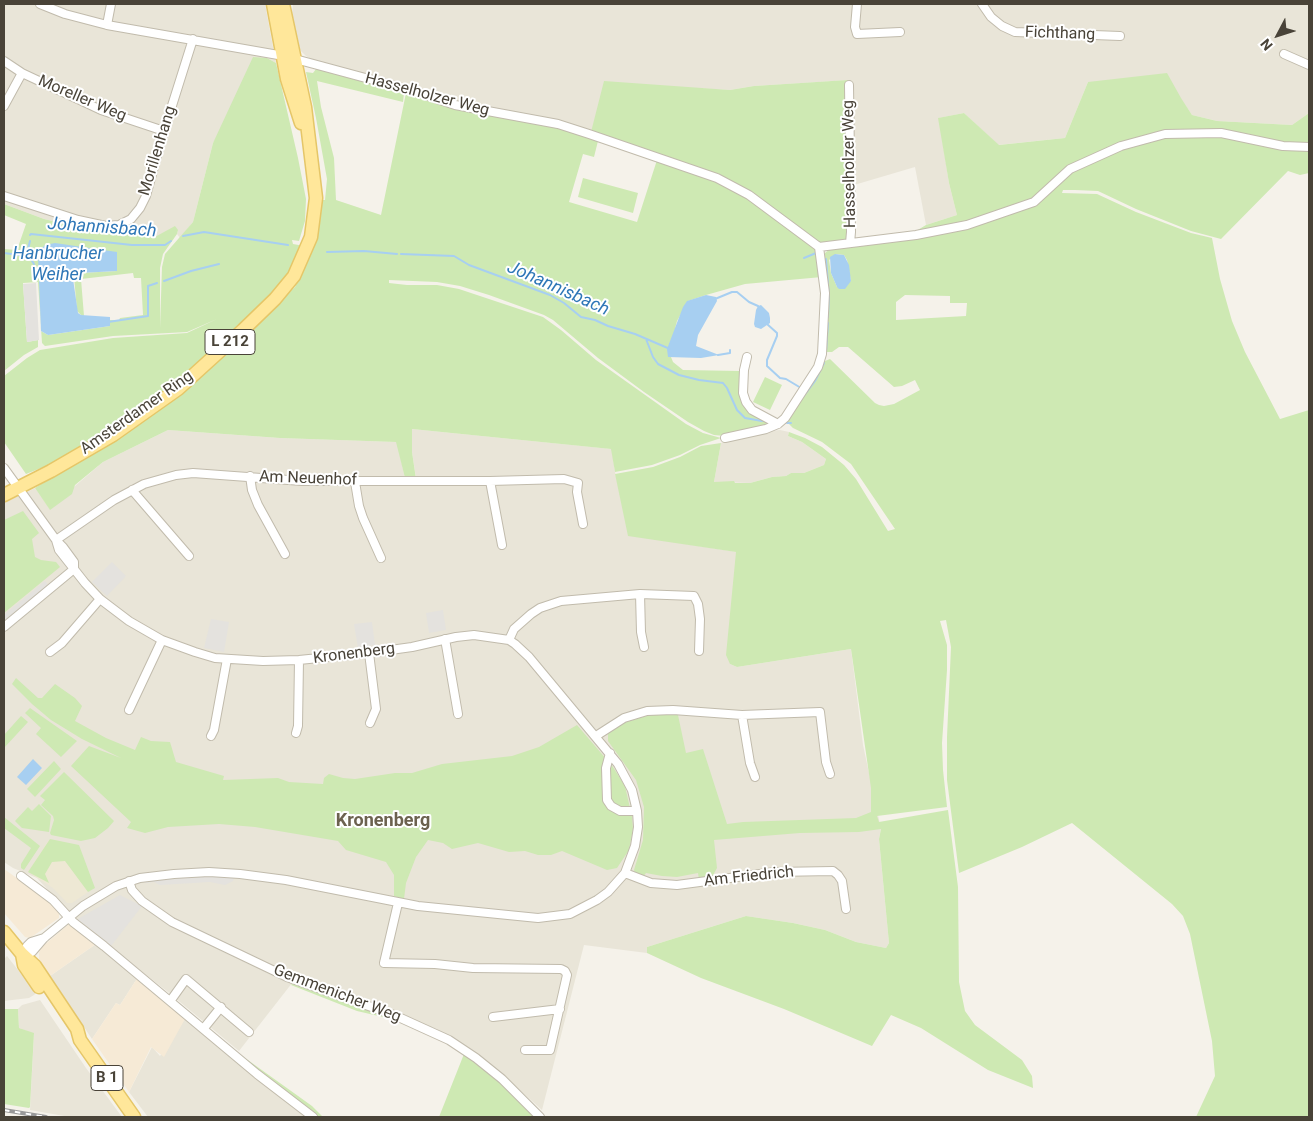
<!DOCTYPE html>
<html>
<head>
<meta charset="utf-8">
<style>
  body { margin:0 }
  #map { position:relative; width:1313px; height:1121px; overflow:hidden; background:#f5f2ea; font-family:Roboto,sans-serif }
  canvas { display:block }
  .frame { position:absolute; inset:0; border:5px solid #494338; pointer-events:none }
  .north { position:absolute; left:1253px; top:10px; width:50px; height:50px; -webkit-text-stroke:4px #fff; paint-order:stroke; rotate:230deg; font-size:14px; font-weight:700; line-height:20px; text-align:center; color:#494338 }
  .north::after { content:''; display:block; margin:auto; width:18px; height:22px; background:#494338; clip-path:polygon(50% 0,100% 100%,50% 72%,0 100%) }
</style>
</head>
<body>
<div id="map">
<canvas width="1313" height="1121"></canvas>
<div class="frame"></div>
<div class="north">N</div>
</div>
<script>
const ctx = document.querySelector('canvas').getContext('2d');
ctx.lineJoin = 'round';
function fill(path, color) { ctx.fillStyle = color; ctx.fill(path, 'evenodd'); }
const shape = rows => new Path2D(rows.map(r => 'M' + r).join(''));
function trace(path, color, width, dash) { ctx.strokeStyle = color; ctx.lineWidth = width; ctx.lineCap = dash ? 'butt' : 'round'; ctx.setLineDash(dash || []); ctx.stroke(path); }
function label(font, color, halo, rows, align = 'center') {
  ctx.font = font + ' Roboto,sans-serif'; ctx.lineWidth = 4; ctx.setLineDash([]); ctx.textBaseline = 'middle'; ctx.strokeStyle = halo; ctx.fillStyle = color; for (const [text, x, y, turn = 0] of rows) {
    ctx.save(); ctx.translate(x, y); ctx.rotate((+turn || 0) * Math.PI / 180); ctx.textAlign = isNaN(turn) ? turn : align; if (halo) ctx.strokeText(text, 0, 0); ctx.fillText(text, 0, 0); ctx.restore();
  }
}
fill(shape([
  [4,4,265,4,276,63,267,58,213,143,193,222,180,238,177,234,178,230,153,238,128,229,122,230,105,231,82,228,44,219,4,204],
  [293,4,1309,4,1309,113,1292,125,1217,121,1192,115,1181,99,1088,82,1065,138,998,145,964,113,939,118,949,183,957,215,926,225,915,167,854,185,850,80,754,86,730,90,693,88,591,132,454,101,313,60,306,56,300,50,292,13],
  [412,429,612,449,615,472,629,535,737,552,730,664,737,667,851,649,863,745,881,829,879,839,889,943,886,948,856,942,825,930,793,923,746,916,647,947,647,953,584,945,542,1110,503,1075,468,1048,437,1029,296,978,239,1051,168,992,73,918,37,878,13,868,4,862,4,503,35,488,50,509,75,486,103,462,168,430,280,438,397,442,405,478,416,478,412,452],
  [780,430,789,432,788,436,802,442,826,459,824,465,804,473,791,473,786,476,772,477,750,483,714,482,721,443,769,431],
  [96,944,138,977,120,1005,116,1003,92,1039,50,976],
  [7,956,36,993,34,995,29,998,4,1001,4,959],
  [40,1000,86,1068,122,1117,70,1117,30,1110,34,1034,19,1028,18,1009,22,1005],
  [186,1017,312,1117,148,1117,129,1092,152,1047,160,1056]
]), '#e9e5d8');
fill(shape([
  [4,869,45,898,56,908,59,914,59,918,30,938,25,937,4,913],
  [69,924,96,944,50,976,39,959,39,952,42,947],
  [138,977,186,1017,164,1057,151,1047,129,1092,92,1039,116,1003,120,1005]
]), '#f6ead6');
fill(shape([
  [48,841,91,890,72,903,67,903,53,888,28,872]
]), '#eee8d4');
fill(shape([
  [253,57,267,58,276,63,298,158,306,199,305,221,299,241,292,240,293,244,304,246,297,261,273,296,176,385,143,410,66,458,26,474,4,442,4,376,27,358,40,350,113,338,187,333,217,319,187,332,113,336,45,346,42,343,38,282,23,283,27,342,38,340,38,347,24,355,4,371,4,249,17,250,26,224,4,215,4,204,44,219,82,228,105,231,122,230,128,229,153,238,175,226,178,230,177,234,163,254,160,268,160,328,162,267,165,254,193,222,213,143],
  [39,252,117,252,117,271,80,273,74,276,77,311,81,315,84,316,81,279,133,273,134,278,141,278,143,315,120,318,119,320,110,320,110,317,110,326,48,335,41,331],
  [316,69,404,93,403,102,317,81,321,107,334,158,336,200,381,215,406,93,471,113,525,120,555,127,598,141,594,157,583,154,569,202,637,222,657,160,700,173,744,193,817,250,822,277,745,284,706,295,688,301,677,321,668,357,671,357,673,362,683,370,740,371,743,398,771,425,725,436,714,435,704,431,688,422,644,392,598,358,553,320,544,315,489,295,460,286,437,282,389,280,389,283,407,285,437,285,459,289,543,317,561,330,596,360,686,424,703,433,721,438,700,445,680,455,652,465,615,472,611,449,412,429,412,452,416,479,405,478,396,442,280,438,168,430,103,462,75,485,72,494,50,510,35,488,112,439,254,325,295,287,313,248,320,200,325,200,327,179,316,118,306,72,313,73],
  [1167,73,1181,98,1192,115,1217,121,1292,125,1309,113,1309,173,1300,175,1288,171,1221,239,1191,231,1136,209,1098,191,1075,190,1063,190,1062,193,1097,194,1136,212,1191,233,1212,238,1220,279,1232,321,1245,352,1280,419,1309,410,1309,1117,1196,1117,1215,1076,1212,1041,1190,934,1183,916,1172,904,1072,823,1022,847,959,873,947,780,947,737,951,647,946,620,940,621,947,645,947,670,942,743,943,770,947,807,877,816,879,822,948,810,958,887,959,982,965,1011,975,1025,1022,1060,1032,1076,1033,1088,988,1070,921,1028,891,1015,872,1046,784,1009,701,978,647,953,647,947,746,916,793,923,825,930,856,942,886,948,889,943,879,839,881,829,859,832,800,833,714,840,717,868,712,877,699,880,698,873,677,877,662,876,646,873,643,877,635,874,634,870,643,840,644,807,636,780,608,741,608,734,623,723,650,715,678,715,686,753,703,749,727,824,743,822,856,818,871,812,871,788,851,649,737,667,730,664,726,655,736,552,628,536,615,474,653,467,680,457,701,446,721,443,714,482,734,481,735,483,750,483,772,477,786,476,791,473,804,473,824,465,826,459,802,442,788,436,789,432,805,438,822,447,844,465,856,479,888,531,895,529,851,464,822,442,793,428,788,423,787,419,814,380,825,361,830,359,875,403,879,405,884,406,894,404,920,390,915,380,902,386,894,387,848,347,839,347,832,352,827,352,825,356,824,260,825,253,830,249,846,246,847,247,915,239,916,231,926,225,957,215,949,183,938,118,964,113,999,145,1065,138,1088,82],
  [1165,131,1248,136,1284,149,1220,137,1165,136,1122,148],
  [836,254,844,255,847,260,851,281,837,287,831,273,829,260],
  [905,295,950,296,950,303,967,303,966,316,896,320,896,302],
  [848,80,848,240,819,244,743,188,591,132,604,81,730,90,754,86],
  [583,178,638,193,633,213,578,197],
  [765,377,782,385,770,410,753,402],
  [23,511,39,533,32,539,35,557,41,560,56,562,60,567,4,613,4,520],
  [16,678,38,698,42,698,55,684,75,698,82,706,75,721,106,738,135,750,141,737,151,741,170,742,176,762,224,776,223,780,278,778,289,782,323,784,324,778,329,774,343,778,355,779,395,773,412,773,442,764,512,756,539,747,577,725,613,767,625,786,632,817,633,829,629,850,617,868,607,870,562,851,551,855,538,855,525,851,509,852,478,843,452,849,443,843,428,840,416,857,406,883,404,899,394,896,394,875,386,862,346,850,338,841,255,827,219,824,168,827,145,833,127,828,131,822,71,766,89,746,121,758,82,739,51,720,32,704,12,684],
  [30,708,77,741,61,757,36,734,41,728,25,713],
  [21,716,28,722,4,748,4,735],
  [54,761,61,769,35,797,27,789],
  [64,772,114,821,108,828,95,838,81,841,51,835,50,833,54,820,53,816,41,805,45,800,40,796],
  [39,804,51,816,49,832,22,828,15,821,28,807,32,811],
  [4,817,40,846,24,870,21,868,21,864,31,848,4,828],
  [50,839,79,845,95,888,88,892,65,861,52,862,45,874,49,883,28,872],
  [294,981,400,1021,357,1011,291,985],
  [4,1009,18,1009,19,1028,34,1033,30,1107,29,1108,4,1104],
  [238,1053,312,1106,323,1117,315,1117],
  [464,1054,498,1080,536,1117,439,1117]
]), '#cee9b3');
fill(shape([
  [36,283,39,340,27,342,23,284],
  [112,562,126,576,107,596,92,582],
  [45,581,49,586,4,623,4,615],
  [443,610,446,630,429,633,426,613],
  [211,619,229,622,224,652,204,648],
  [372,622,375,645,358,648,354,624],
  [208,874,235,876,233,881,225,885,210,882,160,885,154,882,146,883,144,879],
  [120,895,142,906,111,946,76,920]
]), '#e4e2de');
fill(shape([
  [55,243,117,252,117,271,80,273,74,276,73,279,78,313,81,315,110,317,110,326,48,335,41,331,38,256,42,248,45,245],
  [835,254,844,255,849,265,851,281,845,289,839,289,837,287,831,273,830,257],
  [706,295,716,297,717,301,698,335,696,346,719,355,701,358,668,357,667,349,683,307,687,301],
  [761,305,769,313,770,318,770,323,761,329,755,327,754,324,756,310,758,306],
  [33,759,42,768,26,785,17,777]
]), '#a7cff1');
trace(shape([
  [30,235,31,234,132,245,165,245,171,241],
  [183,236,204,232,288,245],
  [327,252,364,251,397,254],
  [4,253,19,255,27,253,30,241],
  [27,253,34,264],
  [401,254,454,256,469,265,550,295,564,303,581,317,595,320,608,326,635,334,670,349],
  [804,258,816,253],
  [826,259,829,296,828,317],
  [164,281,191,271,219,264],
  [715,299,732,292,737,292,749,302,758,306],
  [108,322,148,316,148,286,157,283],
  [767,324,777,333,777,336,767,360,767,366,780,378,786,379,801,388],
  [646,339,653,357,658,364,679,375,699,380,723,383,727,388,737,410,745,418,762,421],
  [826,352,828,323],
  [718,355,730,353,730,350],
  [800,401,815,381,824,363],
  [787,423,791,423]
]), '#a7cff1', 2);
const street = shape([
  [40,4,65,14,107,25,284,56,410,90,455,105,558,124,589,134,717,178,749,195,819,247,916,235,967,225,1034,202,1070,169,1121,146,1165,134,1221,133,1283,146,1309,147],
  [857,4,855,27,857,34,900,32],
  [982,4,991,17,1002,26,1015,32,1120,36],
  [107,25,111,4],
  [1284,54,1309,65],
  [4,61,22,73,101,110,164,131],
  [849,85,851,232,850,243],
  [4,106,22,73],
  [4,196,78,220,106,226,119,225,131,219,140,208,146,196,164,131,193,39],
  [747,357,744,370,743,393,746,402,752,410,778,424],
  [725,438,766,429,778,424,785,418,818,367,822,354,825,293,819,247],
  [4,468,56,540,63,547,74,562,74,569],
  [250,476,252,490,258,505,285,554],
  [490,481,502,545],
  [355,482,359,506,363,518,381,558],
  [132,490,189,556],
  [56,540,114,500,144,484,176,475,193,473,302,481,490,481,564,479,578,483,577,492,583,524],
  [640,594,641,632,644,647],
  [4,627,74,569],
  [445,639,458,714],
  [509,640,514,629,531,614,540,608,561,601,640,594,694,596,698,604,700,619,699,651],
  [50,652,62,643,100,599],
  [369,653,376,709,370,723],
  [129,710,162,640],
  [742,715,750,763,755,777],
  [296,733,298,726,299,660],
  [211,736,214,730,227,659],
  [596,736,624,718,647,711,673,710,742,715,820,712,826,762,830,774],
  [610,753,606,768,607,800,611,806,620,811,637,811],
  [625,873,651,883,677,885,775,872,833,871,838,875,842,881,846,909],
  [21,876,53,900,73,922,104,946,257,1074,313,1117],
  [129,881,132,890,142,901,172,922,287,977,394,1015,449,1040,476,1058,502,1079,540,1117],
  [398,903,384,963,435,964,473,968,561,969,565,971,567,975,550,1050,525,1050],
  [22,954,32,952,44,938,83,906,116,886,140,878,174,874,209,872,240,874,286,880,418,906,538,918,570,914,597,900,608,892,625,873,635,846,638,827,637,811,632,790,618,764,529,657,515,644,509,640,474,635,456,637,412,647,369,653,299,660,263,661,215,658,195,652,162,640,129,621,100,599,85,583,59,550,56,540],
  [22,954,27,946,31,942,44,938],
  [171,1000,186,979,249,1032],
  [493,1017,560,1009],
  [204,1028,221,1007]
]);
const primary = shape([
  [273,4,287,79,301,123],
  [4,495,51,471,113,435,178,389,243,330,275,299,294,276,311,237,316,198,305,107,283,4],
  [4,932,22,954,35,966,77,1029,80,1040,134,1117],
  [22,954,24,965,39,987]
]);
trace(street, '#c1bbac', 10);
trace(primary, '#e5c668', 15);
trace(street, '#fff', 8);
trace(primary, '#ffe79a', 12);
const rail = shape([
  [4,1110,46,1117]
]);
trace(rail, '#999', 4);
trace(rail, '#fff', 2, [5.5]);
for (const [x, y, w] of [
  [230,342,50],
  [107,1078,32]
]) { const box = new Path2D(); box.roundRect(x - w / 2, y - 12.5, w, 25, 4); ctx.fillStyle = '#fff'; ctx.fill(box); trace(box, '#494338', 1); }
label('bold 15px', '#494338', null, [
  ["L 212",230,342],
  ["B 1",107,1078]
]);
label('16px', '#494338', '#fff', [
  ["Fichthang",1060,34,2],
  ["Hasselholzer Weg",427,95,15],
  ["Moreller Weg",82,99,23],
  ["Morillenhang",158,151,-73],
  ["Hasselholzer Weg",850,164,-91],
  ["Amsterdamer Ring",137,413,-35],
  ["Am Neuenhof",308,479,2],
  ["Kronenberg",354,654,-7],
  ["Am Friedrich",749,877,-6],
  ["Gemmenicher Weg",337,994,21]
]);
label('italic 18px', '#2f77b7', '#fff', [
  ["Johannisbach",102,228,4],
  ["Hanbrucher",58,254],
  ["Weiher",58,275],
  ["Johannisbach",558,289,24]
]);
label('bold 18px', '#6c624f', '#fff', [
  ["Kronenberg",383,821]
]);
</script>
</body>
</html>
